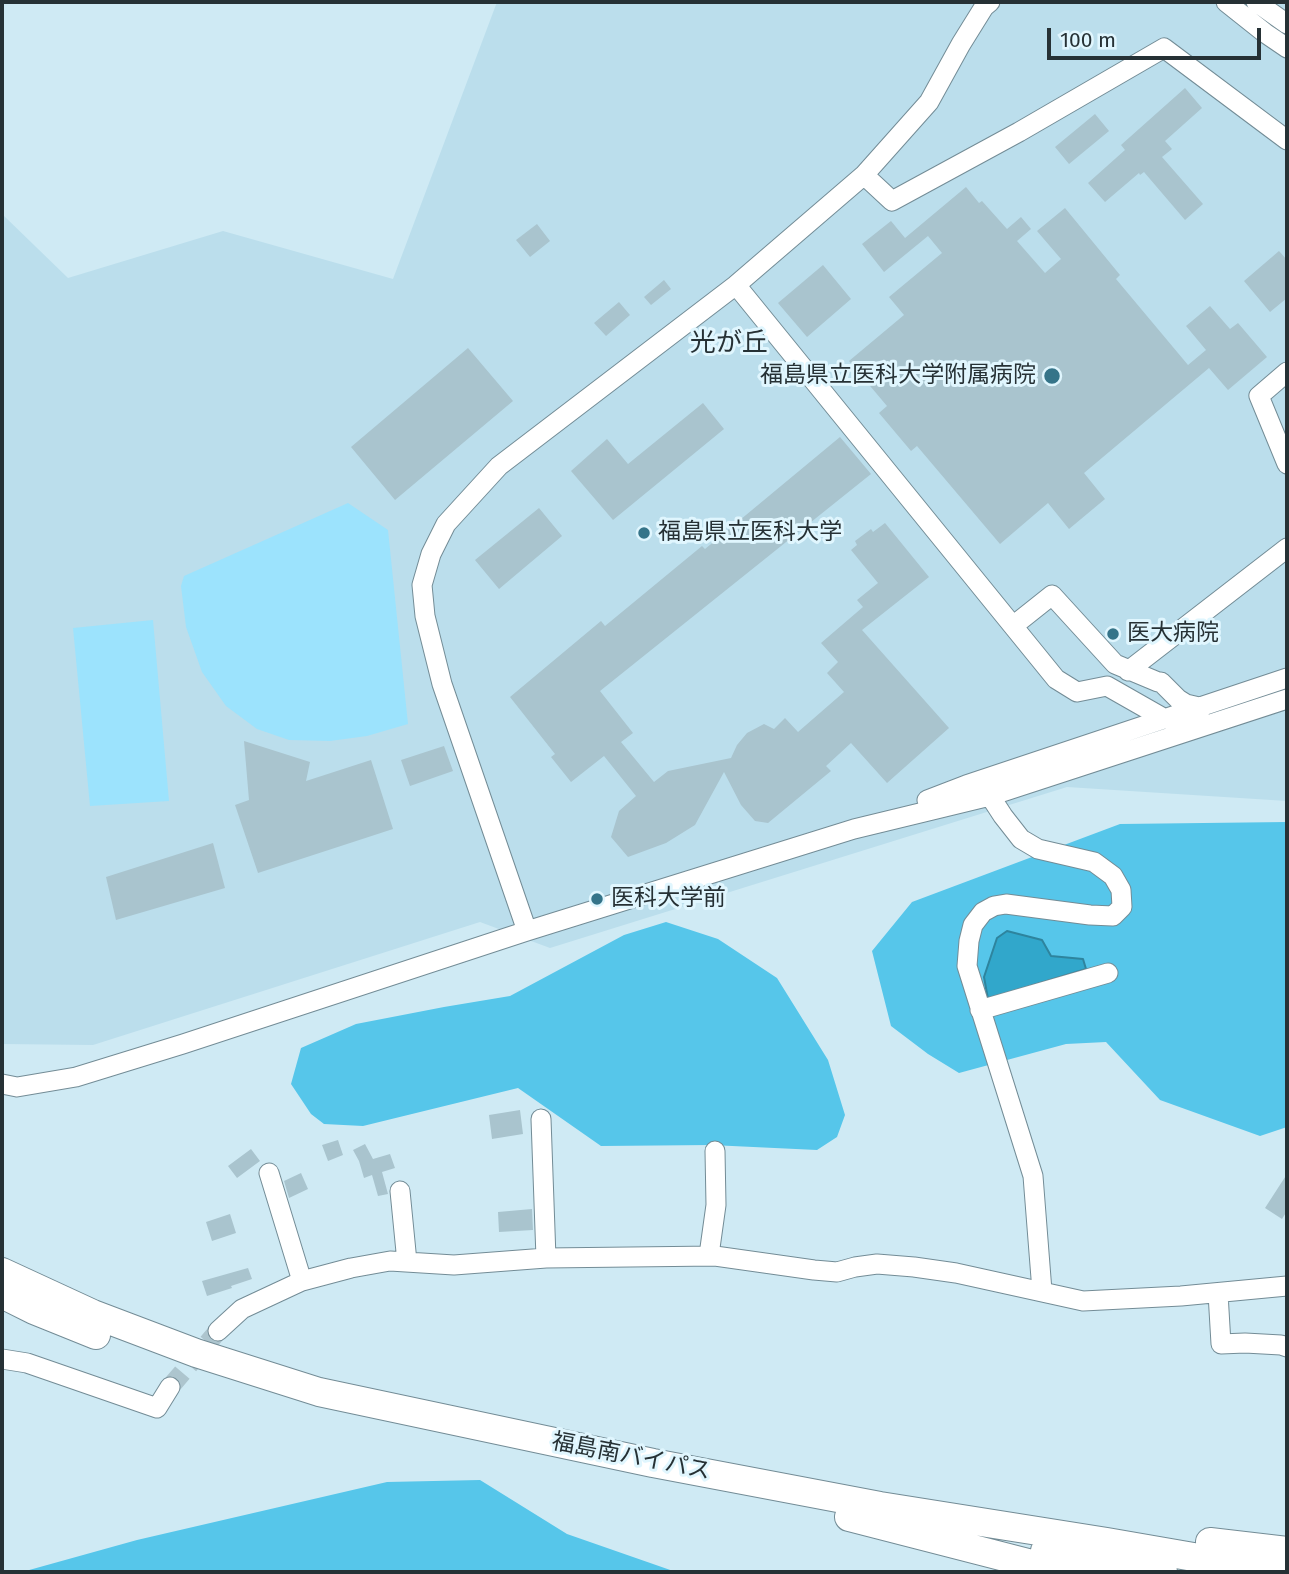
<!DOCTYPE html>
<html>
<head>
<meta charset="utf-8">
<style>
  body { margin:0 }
  #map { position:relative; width:1289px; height:1574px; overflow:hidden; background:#cfeaf4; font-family:"Fira Sans",sans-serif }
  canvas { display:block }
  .frame { position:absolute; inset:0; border:4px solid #263135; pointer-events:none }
  .scale { position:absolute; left:1047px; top:28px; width:214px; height:32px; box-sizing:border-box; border:4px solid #263135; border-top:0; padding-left:9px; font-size:21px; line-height:24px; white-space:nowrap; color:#263135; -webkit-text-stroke:5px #e0f6fe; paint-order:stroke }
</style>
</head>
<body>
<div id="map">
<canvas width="1289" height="1574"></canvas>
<div class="frame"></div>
<div class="scale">100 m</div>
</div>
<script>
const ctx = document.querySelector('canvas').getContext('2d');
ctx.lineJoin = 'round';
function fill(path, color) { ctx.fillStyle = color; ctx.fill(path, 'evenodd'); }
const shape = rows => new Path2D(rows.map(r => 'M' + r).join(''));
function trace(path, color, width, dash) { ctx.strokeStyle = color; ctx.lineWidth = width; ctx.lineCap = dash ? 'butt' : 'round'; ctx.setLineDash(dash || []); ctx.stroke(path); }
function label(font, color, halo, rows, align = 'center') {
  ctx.font = font + ' "Fira Sans","Noto Sans JP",sans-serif'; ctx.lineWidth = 6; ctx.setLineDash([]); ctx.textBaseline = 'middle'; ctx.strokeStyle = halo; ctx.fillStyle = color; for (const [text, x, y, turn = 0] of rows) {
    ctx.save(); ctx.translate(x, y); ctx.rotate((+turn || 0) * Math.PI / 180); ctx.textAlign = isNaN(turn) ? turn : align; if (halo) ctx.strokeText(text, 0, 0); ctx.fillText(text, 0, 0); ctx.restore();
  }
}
fill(shape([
  [497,2,1287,2,1287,801,1067,787,550,948,480,922,93,1045,2,1044,2,214,68,278,223,231,393,279]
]), '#bbdeec');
fill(shape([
  [348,503,388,530,408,724,367,736,330,741,289,740,257,729,226,706,202,672,186,627,181,586,184,576],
  [153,620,169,801,90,806,73,628]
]), '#9ce3fd');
fill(shape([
  [1287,822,1287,1127,1260,1136,1160,1100,1106,1042,1066,1044,959,1073,928,1054,891,1026,872,951,912,902,1120,824],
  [666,922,718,939,777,978,828,1060,845,1115,837,1137,817,1150,711,1145,601,1146,518,1088,363,1126,324,1124,311,1114,291,1084,301,1048,356,1024,444,1007,510,996,624,935],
  [480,1480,567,1534,676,1572,22,1572,137,1540,387,1482]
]), '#56c6ea');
const water = shape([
  [1007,931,1042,940,1051,956,1083,959,1086,969,988,999,984,977,997,938,1007,931]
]);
fill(water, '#31a7cb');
trace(water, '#2e849e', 2);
fill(shape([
  [1185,88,1202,108,1165,141,1172,149,1162,157,1203,204,1185,220,1144,172,1140,175,1139,173,1105,202,1088,183,1125,150,1121,145],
  [1095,114,1109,131,1069,164,1055,147],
  [966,187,979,203,982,201,1007,229,1021,217,1031,229,1017,241,1045,273,1061,259,1037,231,1065,208,1120,275,1116,279,1188,365,1206,350,1186,326,1210,306,1230,329,1238,323,1267,357,1228,390,1209,368,1084,473,1105,499,1069,529,1048,503,1000,544,917,446,911,451,879,413,887,406,849,361,904,315,889,297,942,253,928,236,884,272,862,244,891,221,905,238],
  [537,224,550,241,530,257,516,240],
  [1279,251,1287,260,1287,298,1270,312,1244,281],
  [823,265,851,299,807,337,778,303],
  [664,280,671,289,651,305,644,297],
  [619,302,630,315,606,336,594,323],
  [468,348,513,401,395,500,351,447],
  [703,403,724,429,613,520,571,471,607,439,628,464],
  [840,437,871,474,600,691,633,733,621,742,654,782,668,771,731,758,737,745,747,733,764,724,774,729,785,718,798,732,844,692,827,673,838,662,821,643,863,607,857,600,878,583,851,550,857,545,855,541,871,529,873,532,885,523,929,577,862,630,949,728,887,783,851,743,826,766,831,771,768,823,755,821,741,805,724,772,695,825,666,843,628,857,611,837,619,811,636,796,604,756,571,782,551,757,555,754,510,697,601,621,605,626,702,546,705,549],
  [539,508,562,536,499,589,475,560],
  [244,741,310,762,306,781,371,760,393,829,258,873,235,805,249,800],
  [444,746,453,771,410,786,401,760],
  [213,843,225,888,116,920,106,877],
  [520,1110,523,1134,492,1139,489,1115],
  [338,1140,343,1155,328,1161,322,1145],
  [365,1144,373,1159,390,1154,395,1168,382,1172,388,1194,378,1196,372,1175,364,1178,359,1161,353,1150],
  [251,1149,260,1161,237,1178,228,1166],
  [301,1173,308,1189,289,1198,284,1181],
  [1287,1174,1287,1211,1282,1219,1265,1208],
  [532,1209,533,1230,499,1232,498,1212],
  [230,1214,236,1233,212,1241,206,1222],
  [248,1268,252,1279,231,1286,232,1288,207,1296,202,1281]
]), '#a9c4ce');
trace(shape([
  [170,1387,218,1331]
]), '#adc5ce', 19, [19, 10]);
const minor = shape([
  [1226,2,1265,33,1287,48],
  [1256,2,1287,24],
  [864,175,892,201,1019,132,1164,48,1287,140],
  [736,285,1056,679,1077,692,1107,686,1165,719,1187,724,1202,721],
  [1287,372,1259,396,1287,464],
  [1013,626,1052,595,1115,664,1158,682,1161,682,1178,699,1186,704,1199,707],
  [1128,671,1287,548],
  [985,780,990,796,1003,816,1021,839,1038,849,1094,862,1113,876,1121,890,1122,907,1113,916,1090,915,1006,904,994,906,983,912,973,925,969,941,967,966,1033,1176,1042,1291],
  [927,800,966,785,1287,678],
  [527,931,442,684,425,616,422,585,431,554,446,524,499,466,736,285,864,175,929,102,961,44,984,7,990,2],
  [980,1010,1108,973],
  [2,1084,17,1087,76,1077,183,1044,527,931,854,829,990,796,1287,699],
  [541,1119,546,1258],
  [269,1173,302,1281],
  [400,1191,407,1262],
  [709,1255,716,1205,715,1151],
  [1218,1293,1221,1344,1245,1343,1281,1345,1287,1347],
  [218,1331,242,1309,302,1281,351,1268,390,1261,454,1265,546,1258,715,1256,814,1270,837,1272,855,1267,877,1264,914,1267,956,1273,1083,1301,1181,1296,1287,1286],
  [2,1359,27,1363,157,1408,170,1387]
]);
const highway = shape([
  [2,1272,93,1314,196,1353,319,1392,653,1463,880,1506,1107,1542,1280,1572],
  [2,1294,34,1310,96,1335],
  [849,1517,1063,1572],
  [1210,1542,1287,1551],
  [1045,1551,1163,1572]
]);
trace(minor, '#738c96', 21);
trace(highway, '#738c96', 30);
trace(minor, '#fff', 19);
trace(highway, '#fff', 28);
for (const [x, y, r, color] of [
  [1052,376,9,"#357489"],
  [644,533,7,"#357489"],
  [1113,634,7,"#357489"],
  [597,899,7,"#357489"]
]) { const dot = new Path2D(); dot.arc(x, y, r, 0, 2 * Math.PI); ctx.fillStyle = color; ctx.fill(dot); trace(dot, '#e0f6fe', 2.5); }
label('23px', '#263135', '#e0f6fe', [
  ["福島県立医科大学附属病院",1036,376,"right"],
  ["福島県立医科大学",658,533],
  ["医大病院",1127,634],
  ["医科大学前",611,899]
], 'left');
label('23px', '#263135', '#e0f6fe', [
  ["福島南バイパス",631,1457,11]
]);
label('26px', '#263135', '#e0f6fe', [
  ["光が丘",729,344]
]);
</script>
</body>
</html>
